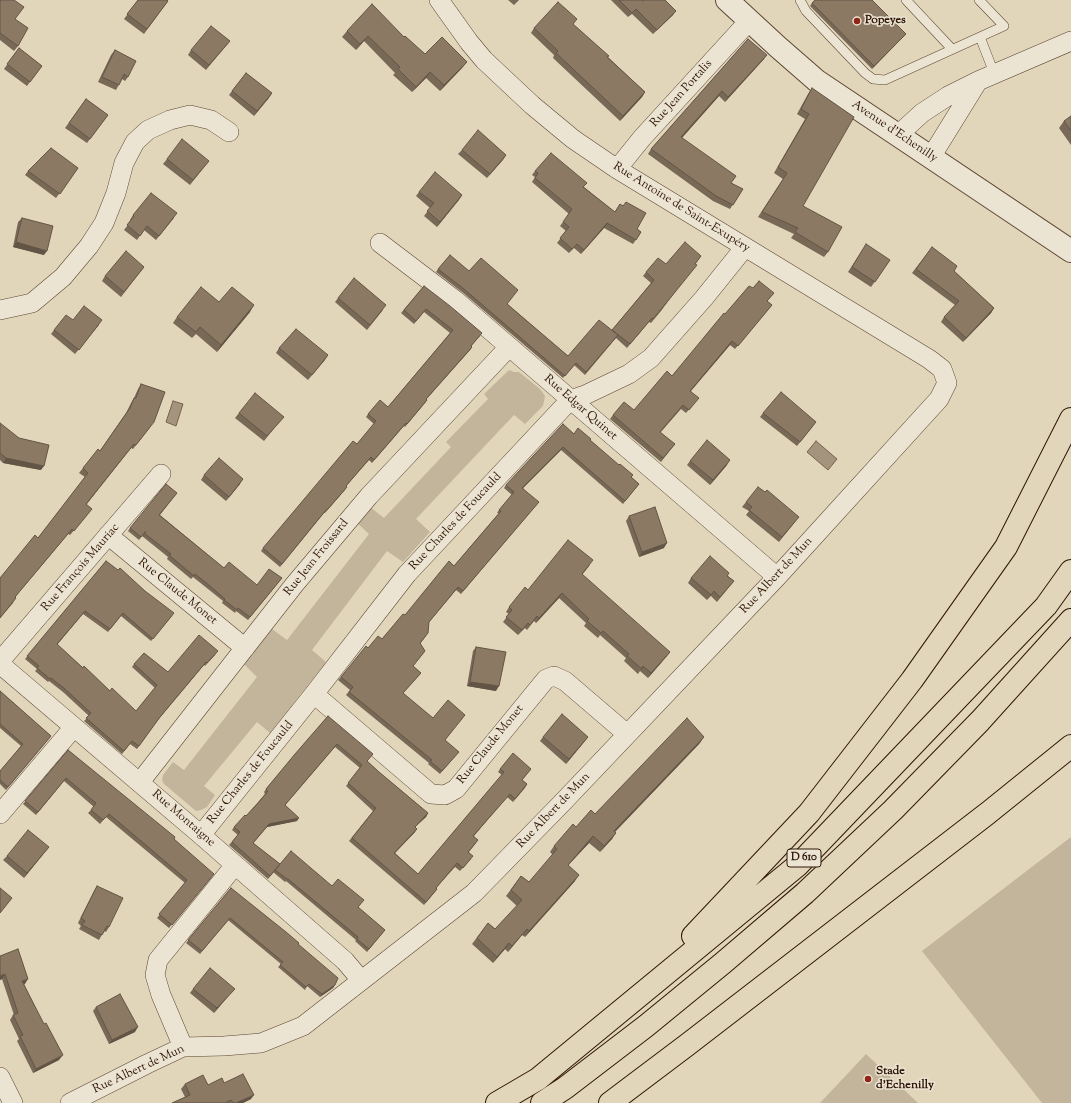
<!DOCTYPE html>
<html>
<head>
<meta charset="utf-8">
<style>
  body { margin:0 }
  canvas { display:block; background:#e1d5ba }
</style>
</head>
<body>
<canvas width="1071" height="1103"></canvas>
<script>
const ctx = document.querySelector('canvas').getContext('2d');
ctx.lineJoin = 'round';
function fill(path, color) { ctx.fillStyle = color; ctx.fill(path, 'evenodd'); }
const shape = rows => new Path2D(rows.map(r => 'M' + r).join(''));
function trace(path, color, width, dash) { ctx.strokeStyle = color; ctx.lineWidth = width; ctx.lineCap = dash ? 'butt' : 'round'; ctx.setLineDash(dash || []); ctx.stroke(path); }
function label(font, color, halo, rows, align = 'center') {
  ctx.font = font + ' "Sorts Mill Goudy",serif'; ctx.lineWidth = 3; ctx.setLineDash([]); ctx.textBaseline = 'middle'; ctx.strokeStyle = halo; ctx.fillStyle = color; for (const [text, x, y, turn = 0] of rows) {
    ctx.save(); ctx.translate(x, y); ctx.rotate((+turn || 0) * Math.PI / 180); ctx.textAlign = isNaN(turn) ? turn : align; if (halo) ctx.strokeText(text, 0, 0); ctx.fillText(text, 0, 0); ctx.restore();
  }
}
fill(shape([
  [509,370,514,372,519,372,540,389,545,396,543,406,525,424,514,415,416,519,430,532,403,562,387,551,312,650,326,662,270,733,257,722,204,786,215,795,207,807,201,810,196,811,164,784,162,780,163,775,173,762,184,770,257,677,244,664,272,629,287,640,369,534,356,522,370,507,384,518,451,447,446,442,488,399,484,394],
  [1071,837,1071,1103,1042,1103,922,951],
  [866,1054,918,1103,820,1103]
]), '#c3b59b');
const water = shape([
  [173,401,183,404,176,426,166,422,173,401],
  [816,441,837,459,828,470,807,452,816,441]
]);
fill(water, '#a4947d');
trace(water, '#75624d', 1);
const service = shape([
  [800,0,806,11,865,73,873,79,885,80,1004,26,979,0],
  [906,0,952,49],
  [980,37,994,73]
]);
const minor = shape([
  [898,135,922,113,948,96,978,81,1071,41],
  [931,157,978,81],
  [617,169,642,138,749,21],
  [380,243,455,300,777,577],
  [0,310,32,303,63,277,89,246,104,223,116,193,124,163,135,142,148,130,170,120,190,115,211,120,229,132],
  [108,535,245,648],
  [0,661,161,474],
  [0,664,201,835,345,961,361,980],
  [314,694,431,794,445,795,456,789,546,679,554,676,565,681,627,734],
  [140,782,294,585,369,496,509,347],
  [0,814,74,727],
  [201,835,314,694,407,574,570,400,585,395,629,374,651,358,704,298,745,247],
  [183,1047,161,995,155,975,158,960,235,865],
  [0,1077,13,1103],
  [70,1103,147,1064,183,1047,224,1046,261,1043,303,1026,474,893,562,803,777,577,939,399,947,383,942,369,929,359,617,169,573,139,532,105,484,60,469,42,439,0]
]);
const tertiary = shape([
  [727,0,778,47,817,81,1071,251]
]);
const trunk = shape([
  [693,936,809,813,912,680,1006,547,1071,419],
  [497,1103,538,1079,798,865,1046,606,1071,571],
  [542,1103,565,1088,646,1026,723,963,805,893,893,810,980,721,1071,620],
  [610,1103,687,1045,988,813,1071,746]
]);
trace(service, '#5c4633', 10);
trace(minor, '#5c4633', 20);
trace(tertiary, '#5c4633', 24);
trace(trunk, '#2f1606', 24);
trace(service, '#ece4d2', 9);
trace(minor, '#ece4d2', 19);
trace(tertiary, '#ece4d2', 22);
trace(trunk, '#e1d5ba', 22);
fill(shape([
  [0,0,15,19,18,46,14,51,0,40],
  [138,0,168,1,144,34,124,19],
  [508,0,519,0,514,5],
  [611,0,641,0,643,1,673,15,653,34,632,14,628,17],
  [812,3,906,34,872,69,810,6],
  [573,24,645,92,642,97,620,121,553,58,554,55,531,33,534,28],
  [347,31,404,37,425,54,467,62,462,68,440,91,426,78,412,92,393,75,395,73,364,41,356,50,342,37],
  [748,39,764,59,725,102,719,96,682,138,731,183,743,189,730,209,713,201,648,154,651,149],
  [230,41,206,70,188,55,191,50],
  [19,48,42,66,27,86,4,69],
  [115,50,128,77,125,81,122,79,116,90,98,82,111,55],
  [812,88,803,206,828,252,824,257,791,238,794,234,758,217,783,179,774,173,805,119,797,114,808,94],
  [232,91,272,93,254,116,229,95],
  [86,99,108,115,87,143,65,128],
  [1071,116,1071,145,1059,128,1064,121],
  [462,150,506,155,487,178,458,154],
  [167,159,209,161,190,185,163,164],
  [78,168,56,198,25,175,28,171],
  [535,171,584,187,615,212,620,204,637,229,641,232,633,244,604,228,581,254,574,248,569,253,557,243,566,231,560,226,569,214,532,182,535,177,532,175],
  [419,192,462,195,437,227,424,216,430,208,416,196],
  [133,215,174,218,156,240,144,230,137,240,124,230,131,221,130,220],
  [22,218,44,255,13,247,18,222],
  [932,247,954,271,994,308,991,313,963,342,941,322,944,317,955,305,912,273],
  [863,249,890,260,871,287,848,272],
  [701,256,661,311,651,323,649,322,627,348,616,338,585,375,574,365,563,378,462,292,436,272,438,269,469,271,568,356,612,330,651,283,643,276,646,272,666,264],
  [144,267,121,297,102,281,105,276],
  [424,286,480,336,471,346,472,347,470,350,426,399,427,400,425,403,405,427,404,426,372,463,369,460,346,486,345,490,325,513,324,513,280,567,261,551,263,548,357,444,374,424,366,417,368,414,388,407,450,333,424,312,414,324,401,313],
  [753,288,774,293,767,301,772,305,735,349,730,345,691,391,696,401,686,413,681,409,660,433,675,444,661,462,610,419,613,415,634,410,672,376,725,314],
  [338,298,383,310,367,330,335,302],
  [219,302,250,312,217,352,196,334,192,338,173,323,177,317],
  [73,320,99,325,75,354,51,334,54,330],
  [279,348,328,355,308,380,276,353],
  [141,384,151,426,133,449,131,448,86,504,88,514,70,535,68,534,15,597,13,603,0,618,0,578,38,538,85,477,79,473,83,468,100,451,126,413,131,403,134,398,138,389],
  [239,413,280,421,264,441,235,418],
  [763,413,813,426,797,446,760,417],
  [0,423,41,470,3,463,0,460],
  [574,434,590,440,639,484,623,504,561,450,523,488,536,505,461,594,456,590,429,622,426,636,420,644,425,651,413,666,421,673,403,693,445,741,456,755,440,774,428,764,429,763,346,695,350,690,338,680,368,648,382,639,405,615,454,566,499,513,497,513,499,510,512,495,504,488,506,485],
  [690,461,727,465,710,485,687,465],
  [204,475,240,484,226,501,201,480],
  [177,493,160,515,224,568,257,585,282,578,248,620,236,611,235,613,222,603,223,601,193,577,191,579,167,559,168,557,142,536,143,535,139,540,128,531,130,528],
  [746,502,795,522,779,542,746,515,749,511,742,507],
  [629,516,664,548,639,557,626,521],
  [106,561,172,616,151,641,121,616,108,632,83,614,57,645,110,691,136,711,155,688,132,667,134,664,168,672,216,654,205,666,204,665,158,720,137,749,130,744,122,754,84,721,89,716,63,692,49,681,48,682,35,671,37,669,25,659],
  [590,565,582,575,667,656,648,678,640,671,638,674,624,661,626,658,600,635,598,638,584,626,586,623,559,598,536,623,534,621,527,630,525,628,518,635,503,622,509,614,506,612,509,607,528,590],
  [728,576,734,581,717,602,711,596,707,600,688,583,691,578],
  [476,647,496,691,467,686,473,651],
  [0,691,51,736,6,790,0,784,0,771,21,746,0,728],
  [328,716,367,761,379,772,428,813,426,817,415,827,415,832,395,853,418,874,502,775,498,772,500,769,531,769,522,780,527,784,525,788,513,802,507,797,474,836,476,843,469,852,471,859,460,871,455,867,436,888,437,889,435,892,424,905,349,841,373,811,346,786,360,768,335,747,285,805,297,821,267,827,253,843,280,864,358,908,385,930,367,952,355,941,356,940,286,881,285,882,273,872,274,872,268,879,229,845,238,835,232,830,234,827,246,816,265,794,264,792,266,789],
  [543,737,585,741,566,764,540,741],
  [700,743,615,832,612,839,600,852,589,843,568,865,575,881,525,937,522,935,508,952,505,949,493,963,472,944,488,923,495,929,517,906,506,896,521,876,529,882,553,855,550,852,554,846,576,827],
  [68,750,174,839,211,877,169,928,157,918,185,883,106,817,100,824,88,813,94,807,64,781,36,815,23,804],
  [49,847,24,878,3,860,7,856],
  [97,886,109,927,106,932,104,931,99,940,79,929,81,926,78,923,94,891],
  [231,888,298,944,335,985,333,988,320,997,307,986,305,990,278,967,281,964,228,920,200,954,186,943],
  [0,956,25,984,24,984,59,1060,33,1073,17,1041,19,1039,10,1020,13,1015,14,1015,2,979,0,980],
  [193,989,231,993,214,1013,190,993],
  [96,1007,135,1032,109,1044,93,1011],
  [224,1083,251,1099,243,1103,172,1103,185,1097,181,1089,185,1084,208,1085]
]), '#786856');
fill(shape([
  [676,11,673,15,653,34],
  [906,34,904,36,872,69,874,66],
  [368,36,364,41,356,50,360,44],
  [767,55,764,59,725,102,728,97],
  [467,62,462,68,440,91,444,85],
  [430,72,426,78,412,92,416,87],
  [722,91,719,96,678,142,681,137],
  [645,92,642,97,620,121,623,116],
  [272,93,269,98,254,116,257,111],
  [506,155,503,160,487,178,490,174],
  [462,195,459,200,437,227,440,222],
  [607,223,604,228,581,254,584,250],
  [16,242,47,251,44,255,13,247],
  [254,305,250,312,217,352,221,345],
  [994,308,991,313,963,342,966,338],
  [732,341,730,345,688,394,690,391],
  [472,347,470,350,424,402,426,399],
  [328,355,325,360,308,380],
  [134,444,131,448,83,509,86,504],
  [563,447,561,450,520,491,522,488],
  [6,458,44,466,41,470,3,463],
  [730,460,727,465,710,485,713,480],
  [243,479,240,484,226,501,229,497],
  [72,529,68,534,11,602,15,597],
  [667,543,664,548,639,557,642,552],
  [562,593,559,598,536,623,539,618],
  [670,652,667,656,648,678,651,673],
  [470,682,499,686,496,691,467,686],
  [588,737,585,741,566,764,569,759],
  [704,737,700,743,610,837,614,831],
  [428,813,426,817,412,830,415,827],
  [299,818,297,821,267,827,251,846,269,824],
  [417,829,415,832,392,856,394,853],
  [616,833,612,839,600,852,604,846],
  [593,836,589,843,563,871,568,865],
  [49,847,45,852,24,878,27,873],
  [579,875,575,881,525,937,529,931],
  [527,929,522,935,508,952,512,946],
  [509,943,505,949,493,963,497,957],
  [5,974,2,979,0,980,0,976],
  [28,979,25,984,19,986,22,981],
  [335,985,333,988,320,997,322,994],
  [235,989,231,993,214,1013,217,1008],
  [138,1027,135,1032,109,1044,112,1040],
  [63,1055,59,1060,33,1073,36,1069],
  [254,1095,251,1099,243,1103,236,1103]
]), '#625546');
const building = shape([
  [0,0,14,0,24,7,15,19,28,28,18,46,0,33,0,0],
  [138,0,167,0,168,1,147,29,127,14,138,0],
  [619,0,641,0,643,1,644,0,665,0,676,11,657,30,636,9,632,13,619,0],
  [815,0,872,0,906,34,874,66,812,3,815,0],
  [558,2,577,19,573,24,609,56,607,57,645,92,623,116,556,53,558,51,534,28,558,2],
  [372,4,404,37,405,36,425,54,442,37,467,62,444,85,430,72,416,87,398,69,400,67,368,36,360,44,347,31,372,4],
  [211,26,230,41,209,65,191,50,211,26],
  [748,39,767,55,728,97,722,91,681,137,736,176,731,183,743,189,733,205,716,196,651,149,748,39],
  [19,48,42,66,30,82,7,64,19,48],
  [115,50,136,61,128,77,124,74,119,85,102,77,115,50],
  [246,73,272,93,257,111,232,91,246,73],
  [812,88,854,117,803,206,842,227,828,252,795,232,798,228,762,212,787,173,778,167,809,114,801,109,812,88],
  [86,99,108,115,90,139,69,123,86,99],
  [1071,116,1071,131,1064,121,1071,116],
  [478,130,506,155,490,174,462,150,478,130],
  [182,139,209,161,193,180,167,159,182,139],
  [51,148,78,168,60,194,28,171,51,148],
  [551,153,587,183,583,187,615,212,620,204,623,206,626,202,646,213,637,229,641,232,636,240,607,223,584,250,577,244,572,249,560,238,569,227,563,222,572,209,535,178,538,173,535,171,551,153],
  [435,172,462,195,440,222,427,211,434,203,419,192,435,172],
  [151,193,177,213,159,236,147,226,140,236,127,225,134,216,133,215,151,193],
  [22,218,53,226,47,251,16,242,22,218],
  [685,242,701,256,695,264,697,265,663,307,653,319,652,318,630,344,612,330,654,280,646,272,658,258,666,264,685,242],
  [866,244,890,260,875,282,852,267,866,244],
  [932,247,957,266,954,271,994,308,966,338,944,317,959,301,916,269,932,247],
  [126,251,144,267,124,292,105,276,126,251],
  [450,255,469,271,481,258,518,290,507,304,568,356,599,320,618,335,586,372,576,363,565,376,464,289,438,269,450,255],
  [354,278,386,305,370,325,338,298,354,278],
  [759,281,774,293,767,301,772,305,738,346,732,341,690,391,699,398,689,410,683,405,660,432,675,444,663,458,613,415,624,402,634,410,667,371,672,376,724,313,725,314,749,286,753,288,759,281],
  [424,286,450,306,482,333,471,346,472,347,426,399,427,400,407,424,406,423,374,460,371,457,346,486,347,487,327,510,326,510,282,564,263,548,353,441,357,444,376,421,368,414,380,400,388,407,453,330,426,309,416,321,404,310,424,286],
  [201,287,219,302,232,287,254,305,221,345,200,327,196,332,177,317,201,287],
  [84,306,102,320,79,350,54,330,66,315,73,320,84,306],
  [296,329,328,355,312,375,279,348,296,329],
  [141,384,165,392,154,422,136,445,134,444,86,504,92,509,74,531,72,529,15,597,16,598,0,618,0,578,35,535,38,538,88,473,83,468,98,449,100,451,130,408,134,398,136,398,141,384],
  [781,392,816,422,800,442,763,413,781,392],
  [255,393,284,417,267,436,239,413,255,393],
  [0,423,19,438,49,445,44,466,6,458,0,453,0,423],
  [563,424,574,434,578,428,591,439,590,440,619,465,620,464,633,475,631,477,639,484,625,501,563,447,522,488,539,502,463,591,458,587,429,622,428,633,420,643,425,651,413,666,421,673,403,693,433,718,448,700,465,715,445,740,459,752,442,771,430,761,432,760,349,692,353,687,341,677,366,646,368,648,378,636,382,639,403,614,405,615,449,561,454,566,501,511,499,510,514,492,506,485,563,424],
  [707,440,730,460,713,480,690,461,707,440],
  [219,458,243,479,229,497,204,475,219,458],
  [166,484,177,493,159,515,224,568,229,562,257,585,269,569,282,578,250,617,238,608,237,610,224,600,225,599,210,586,195,574,194,576,169,555,171,554,144,533,146,531,141,537,130,528,166,484],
  [758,487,765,492,767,490,799,517,782,537,749,510,752,507,746,502,758,487],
  [655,507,667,543,642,552,629,516,655,507],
  [568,540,593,560,582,574,670,652,651,673,643,666,642,669,627,656,629,654,603,631,601,633,587,621,589,619,562,593,539,618,537,616,530,625,528,623,522,630,506,617,512,610,509,607,525,587,528,590,568,540],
  [710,556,729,573,727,576,734,581,720,597,714,591,711,595,691,578,710,556],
  [106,561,118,570,120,568,145,591,174,613,153,639,123,613,110,629,85,611,57,644,83,668,84,666,110,691,112,688,136,711,157,685,134,664,144,653,168,672,199,635,218,651,207,663,206,662,160,717,139,746,132,741,124,751,86,718,91,713,65,689,51,678,50,679,37,668,39,666,27,656,106,561],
  [476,647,506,652,499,686,470,682,476,647],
  [0,691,51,736,8,787,0,780,0,771,23,744,0,724,0,691],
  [562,714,588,737,569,759,543,737,562,714],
  [328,716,373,754,367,761,379,772,428,813,415,827,417,829,394,853,418,874,504,772,500,769,513,753,531,769,522,780,527,784,515,799,510,794,473,836,478,840,468,852,473,856,463,868,457,863,436,888,437,889,426,902,352,838,376,808,348,783,362,765,337,744,285,805,299,818,269,824,253,843,280,864,270,876,232,842,240,832,234,827,245,815,246,816,259,802,268,791,266,789,295,754,328,716],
  [687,718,704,737,614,831,616,833,604,846,593,836,568,865,579,875,529,931,527,929,512,946,509,943,497,957,477,938,488,923,495,929,522,900,511,890,521,876,529,882,557,849,554,846,573,824,576,827,591,810,595,814,687,718],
  [68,750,175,837,174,839,214,874,172,925,159,914,187,880,173,868,109,814,103,820,91,810,96,803,66,778,38,812,25,801,68,750],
  [28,830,49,847,27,873,7,856,28,830],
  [291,851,332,886,338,879,364,900,358,907,385,930,369,949,357,939,358,937,288,879,287,879,275,870,291,851],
  [97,886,123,898,109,927,107,926,102,935,82,925,85,921,81,918,97,886],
  [0,888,12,898,0,913,0,888],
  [231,888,286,932,299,943,298,944,338,978,335,985,322,994,309,984,306,987,280,965,283,962,230,918,202,951,188,940,231,888],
  [18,949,28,979,22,981,44,1024,46,1023,63,1055,36,1069,20,1036,23,1035,13,1015,18,1013,5,974,0,976,0,956,18,949],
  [210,968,235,989,217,1008,193,989,210,968],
  [120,994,138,1027,112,1040,96,1007,120,994],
  [243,1074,254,1095,236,1103,233,1103,231,1100,225,1103,172,1103,190,1095,185,1084,203,1075,208,1085,222,1078,224,1083,243,1074]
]);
fill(building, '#8c7964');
trace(building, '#625546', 1);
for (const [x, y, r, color] of [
  [857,21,4,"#8f2418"],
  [868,1079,4,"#8f2418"]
]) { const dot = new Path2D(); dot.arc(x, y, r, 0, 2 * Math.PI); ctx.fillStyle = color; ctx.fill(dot); trace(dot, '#ece4d2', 1.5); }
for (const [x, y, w] of [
  [804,858,34]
]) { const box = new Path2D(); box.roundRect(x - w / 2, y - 9, w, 18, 3); ctx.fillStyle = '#ece4d2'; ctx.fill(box); trace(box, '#2f1606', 1); }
label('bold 11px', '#2f1606', null, [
  ["D 610",804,858]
]);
label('bold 12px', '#2f1606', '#ece4d2', [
  ["Popeyes",865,21],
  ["Stade",876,1072],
  ["d'Echenilly",876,1086]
], 'left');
label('12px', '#2f1606', '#ece4d2', [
  ["Rue Jean Portalis",682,94,-48],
  ["Avenue d'Echenilly",894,132,34],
  ["Rue Antoine de Saint-Exupéry",681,208,32],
  ["Rue Edgar Quinet",580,408,41],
  ["Rue Charles de Foucauld",456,522,-47],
  ["Rue Jean Froissard",317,558,-51],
  ["Rue François Mauriac",81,568,-49],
  ["Rue Albert de Mun",777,576,-47],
  ["Rue Claude Monet",177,592,39],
  ["Rue Claude Monet",491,745,-51],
  ["Rue Charles de Foucauld",251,773,-51],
  ["Rue Albert de Mun",554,811,-46],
  ["Rue Montaigne",183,819,41],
  ["Rue Albert de Mun",139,1070,-25]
]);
</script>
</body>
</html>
